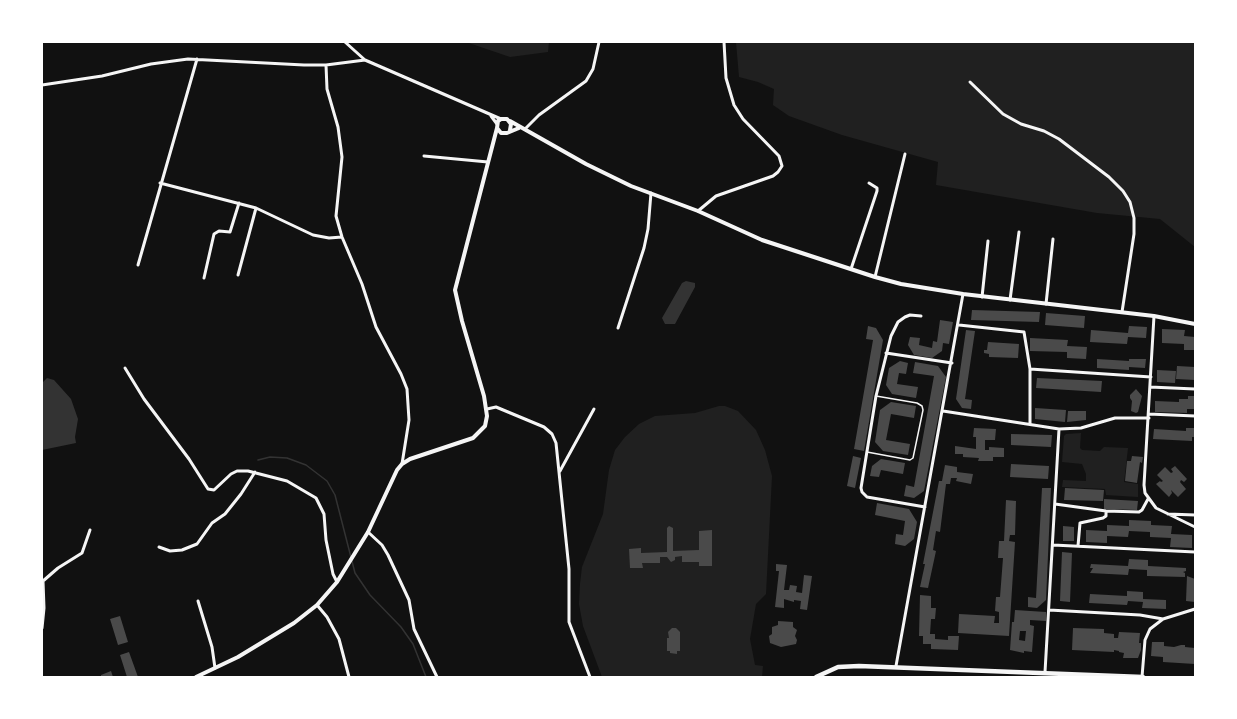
<!DOCTYPE html>
<html>
<head>
<meta charset="utf-8">
<style>
  body { margin:0 }
  #map { position:relative; width:1237px; height:719px; overflow:hidden; background:#111; font-family:"Times New Roman",serif }
  canvas { display:block }
  .frame { position:absolute; inset:0; border:43px solid #fff; pointer-events:none }
</style>
</head>
<body>
<div id="map">
<canvas width="1237" height="719"></canvas>
<div class="frame"></div>
</div>
<script>
const ctx = document.querySelector('canvas').getContext('2d');
ctx.lineJoin = 'round';
function fill(path, color) { ctx.fillStyle = color; ctx.fill(path, 'evenodd'); }
const shape = rows => new Path2D(rows.map(r => 'M' + r).join(''));
function trace(path, color, width, dash) { ctx.strokeStyle = color; ctx.lineWidth = width; ctx.lineCap = dash ? 'butt' : 'round'; ctx.setLineDash(dash || []); ctx.stroke(path); }
fill(shape([
  [466,42,549,42,548,52,510,57],
  [736,42,1195,42,1195,247,1160,219,1097,213,936,185,938,162,842,135,789,116,773,105,774,89,758,82,739,77],
  [719,406,725,406,738,411,756,430,765,450,772,476,766,594,756,604,750,639,755,665,763,666,762,677,602,677,583,626,579,604,580,584,582,567,603,514,609,470,615,450,625,437,639,424,655,416,695,413],
  [1081,433,1080,448,1082,450,1100,451,1104,447,1128,448,1124,482,1138,484,1138,497,1106,495,1105,489,1062,487,1063,480,1086,481,1086,474,1082,464,1062,462,1064,436,1066,434]
]), '#202020');
fill(shape([
  [686,281,695,283,695,287,675,324,665,324,662,318,682,283],
  [47,378,54,380,71,399,78,419,75,437,76,443,42,450,42,383]
]), '#333');
trace(shape([
  [258,460,270,457,287,458,306,465,327,481,335,495,355,573,370,595,401,627,413,644,426,677]
]), '#333', 1.5);
fill(shape([
  [972,310,1040,312,1039,322,971,320],
  [1046,313,1085,316,1084,328,1045,325],
  [940,320,953,322,949,344,943,343,942,351,932,358,914,355,908,345,910,337,920,338,919,345,932,348,933,341,937,342],
  [868,326,876,328,883,340,864,451,854,449,873,340,866,339],
  [1129,326,1147,327,1146,338,1128,337,1127,344,1090,342,1091,330,1128,333],
  [1162,329,1185,330,1184,336,1195,337,1195,350,1184,350,1184,344,1162,343],
  [966,330,975,331,965,399,972,400,971,409,962,408,956,399],
  [1030,338,1068,340,1067,346,1087,347,1086,359,1067,358,1067,352,1030,351],
  [988,342,1019,344,1018,358,989,357,989,354,984,353,984,350,987,350],
  [1097,359,1129,361,1129,359,1146,359,1145,368,1129,367,1129,370,1097,368],
  [900,361,908,363,906,374,899,373,897,384,918,387,916,398,892,394,886,385,889,368],
  [915,362,938,366,946,377,924,491,914,498,904,496,906,485,914,487,934,376,913,373],
  [1177,366,1195,367,1195,380,1176,379],
  [1157,370,1176,371,1175,383,1157,382],
  [1037,378,1102,381,1101,392,1036,388],
  [1136,389,1142,396,1138,412,1136,413,1131,411,1132,401,1130,398,1130,395],
  [1188,396,1195,396,1195,409,1187,409,1187,413,1155,412,1155,401,1179,402,1179,399,1188,399],
  [891,402,916,406,914,418,891,414,886,440,910,444,908,455,883,451,875,442,880,410],
  [1035,408,1066,410,1065,422,1035,419],
  [1068,411,1086,411,1086,420,1067,422],
  [974,428,996,429,995,440,985,440,985,450,989,450,989,447,1004,448,1004,457,993,457,993,461,978,461,979,458,963,457,963,454,955,454,955,446,976,449,976,437,973,437],
  [1186,428,1195,428,1195,437,1192,437,1192,441,1153,439,1154,429,1186,431],
  [1011,434,1052,435,1051,447,1011,445],
  [853,456,861,458,855,488,847,486],
  [1132,456,1143,457,1142,463,1140,462,1137,483,1125,481,1127,461,1131,461],
  [881,459,905,463,903,474,881,470,879,477,870,476,872,466],
  [1011,464,1049,466,1048,479,1010,477],
  [945,465,957,467,957,472,973,474,971,484,956,481,957,478,951,478,950,484,946,484,940,532,936,531,933,550,936,551,928,588,920,587,925,564,923,564,939,481,942,481],
  [1175,466,1187,479,1184,482,1181,480,1180,482,1186,489,1178,497,1171,490,1172,493,1169,497,1156,484,1160,481,1161,482,1163,481,1157,475,1165,467,1171,473,1173,472,1171,469],
  [1042,488,1051,488,1046,600,1037,608,1028,607,1028,597,1036,598],
  [1065,488,1104,490,1103,501,1064,500],
  [1104,499,1138,501,1137,510,1104,509],
  [1006,500,1016,501,1015,535,1010,535,1009,541,1015,542,1009,636,958,633,959,614,995,616,994,623,999,623,999,612,995,611,996,597,1000,597,1003,558,998,558,999,541,1004,541],
  [877,503,909,509,917,522,914,539,905,546,895,544,896,534,903,535,905,521,875,515],
  [1129,520,1151,521,1151,525,1172,526,1171,534,1192,535,1192,548,1170,547,1171,538,1150,537,1150,532,1129,531,1128,537,1107,536,1107,543,1086,542,1086,530,1107,531,1107,525,1129,526],
  [669,526,673,528,673,551,699,550,699,531,712,530,712,566,699,566,699,562,682,562,682,556,675,557,675,560,671,562,667,557,660,557,660,563,642,563,643,568,630,568,629,549,641,548,641,553,667,552,667,528],
  [1063,526,1074,527,1074,541,1063,541],
  [1062,552,1072,553,1070,602,1060,601],
  [1129,559,1148,560,1148,566,1186,568,1186,571,1183,572,1185,573,1185,577,1147,576,1147,570,1129,569,1128,575,1090,573,1093,568,1090,568,1091,564,1128,566],
  [776,564,787,565,784,590,789,590,790,585,797,586,796,592,802,593,804,575,812,576,807,610,800,609,801,601,794,600,794,602,784,599,784,608,775,607,779,571,776,571],
  [1187,576,1195,579,1195,602,1186,601],
  [1127,591,1143,592,1143,599,1166,600,1166,609,1142,608,1143,602,1128,601,1127,605,1089,603,1090,594,1127,596],
  [920,595,931,596,931,608,936,608,935,619,931,619,930,634,935,634,935,639,948,640,948,636,959,636,958,650,931,649,931,644,923,644,923,636,919,636],
  [1015,610,1046,612,1046,621,1030,620,1030,625,1034,626,1032,652,1024,651,1024,653,1010,650,1012,622,1014,622],
  [1020,631,1026,631,1025,641,1019,640],
  [120,616,128,642,118,645,110,619],
  [778,621,793,622,793,627,797,630,795,636,797,640,796,644,781,647,770,643,769,636,772,634,772,627,778,625],
  [672,628,676,628,680,632,680,651,677,651,677,654,670,653,670,651,667,651,667,638,669,638,668,632],
  [1073,628,1104,629,1104,633,1114,634,1114,638,1118,638,1119,632,1140,633,1139,643,1141,643,1141,650,1138,658,1123,658,1124,653,1119,652,1119,651,1114,650,1114,652,1072,650],
  [1152,642,1164,642,1164,646,1174,647,1181,645,1185,645,1185,647,1195,648,1195,664,1163,662,1163,657,1151,656],
  [129,652,138,677,127,677,120,655],
  [111,671,113,677,101,677,101,675]
]), '#4a4a4a');
trace(shape([
  [867,452,910,460,913,458,923,410,922,406,917,403,876,396]
]), '#f5f5f5', 1.5);
trace(shape([
  [345,42,365,60],
  [326,65,327,89,338,127,342,157,336,216,342,237,362,284,376,327,401,374,407,389,409,420,402,464],
  [970,82,1003,114,1021,124,1044,131,1059,139,1109,177,1123,191,1130,202,1134,218,1134,234,1122,312],
  [42,85,102,76,151,64,188,59,304,65,326,65,365,60,501,119],
  [491,116,497,124],
  [525,129,539,115,586,81,593,69,599,42],
  [424,156,488,162],
  [160,183,256,208,313,235,329,238,342,237],
  [698,211,716,196,773,176,778,172,782,166,779,156,743,119,734,105,726,78,724,42],
  [138,265,197,59],
  [851,269,877,191,877,188,869,183],
  [238,275,256,208],
  [875,277,905,154],
  [204,278,214,234,219,231,230,232,239,203],
  [982,297,988,241],
  [1010,300,1019,232],
  [1046,304,1053,239],
  [921,316,910,315,905,317,898,322,891,336,876,396,861,488,862,492,867,497,925,507],
  [1154,316,1144,485,1145,493,1156,508,1195,527],
  [959,325,1024,332,1030,369,1030,424],
  [618,328,644,248,648,229,651,193],
  [886,353,952,363],
  [125,368,144,399,189,459,208,489,214,490,231,474,237,471,248,471,287,481,316,498,324,514,326,540,333,574,337,582],
  [1030,369,1151,377],
  [1150,387,1195,389],
  [487,409,496,407,544,427,552,434,556,443,569,569,569,622,590,677],
  [943,411,1059,429,1081,428,1115,418,1149,418],
  [1149,414,1195,416],
  [560,471,594,409],
  [1055,504,1106,511,1139,512,1142,510,1148,499],
  [1168,514,1195,515],
  [368,532,382,545,388,555,409,600,414,629,437,677],
  [1053,545,1195,552],
  [1078,546,1080,523,1103,518,1106,516,1106,511],
  [159,547,170,551,182,550,197,544,212,523,225,514,241,494,255,472],
  [198,601,212,647,215,668],
  [317,605,327,617,339,639,349,677],
  [1049,610,1140,615,1163,619],
  [42,628,44,608,43,581,58,568,82,553,90,530],
  [896,666,963,294],
  [1045,672,1059,429],
  [1142,677,1145,640,1150,629,1163,619,1195,609]
]), '#f5f5f5', 3);
trace(shape([
  [510,121,586,164,631,186,698,211,762,240,875,277,901,284,963,294,1154,316,1195,324],
  [510,130,511,124,507,119,501,119,498,121,497,128,501,133,507,133,519,128],
  [196,677,238,657,294,623,317,605,337,582,368,532,397,470,402,464,410,459,473,438,485,426,487,416,484,396,462,321,455,290,497,128]
]), '#f5f5f5', 4);
trace(shape([
  [816,677,838,667,859,666,1143,677]
]), '#f5f5f5', 4.5);
</script>
</body>
</html>
